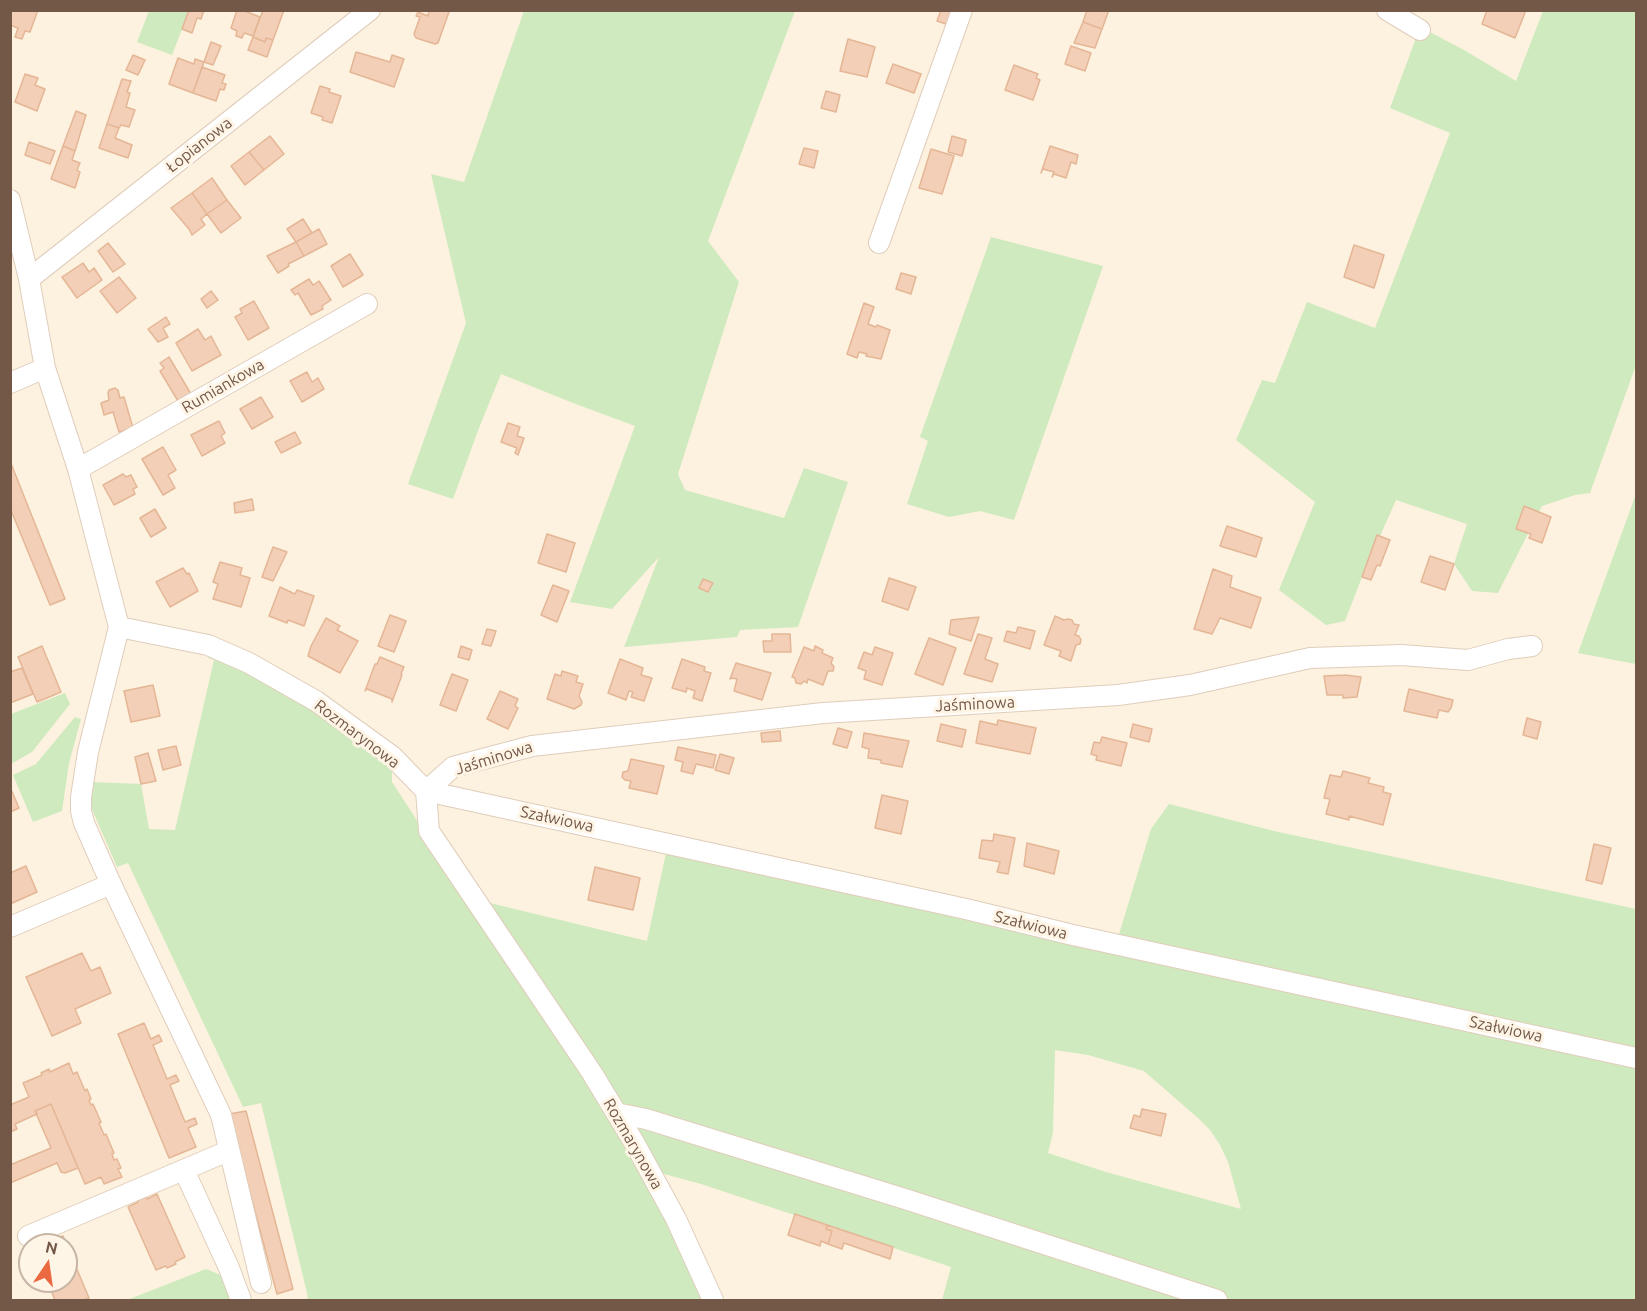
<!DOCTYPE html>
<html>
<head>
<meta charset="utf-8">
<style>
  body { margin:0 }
  #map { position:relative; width:1647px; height:1311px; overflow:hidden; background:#fcf2df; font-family:Ubuntu,sans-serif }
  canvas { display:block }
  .frame { position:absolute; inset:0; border:12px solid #735747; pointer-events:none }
  .north { position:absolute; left:18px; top:1233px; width:60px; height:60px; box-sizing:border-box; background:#fff5e6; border:2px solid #c7b6a6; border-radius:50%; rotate:13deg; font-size:16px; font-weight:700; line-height:24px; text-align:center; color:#735747 }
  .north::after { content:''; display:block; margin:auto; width:21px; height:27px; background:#ea6941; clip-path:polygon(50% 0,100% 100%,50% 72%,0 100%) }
</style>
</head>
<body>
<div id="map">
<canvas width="1647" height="1311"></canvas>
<div class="frame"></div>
<div class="north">N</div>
</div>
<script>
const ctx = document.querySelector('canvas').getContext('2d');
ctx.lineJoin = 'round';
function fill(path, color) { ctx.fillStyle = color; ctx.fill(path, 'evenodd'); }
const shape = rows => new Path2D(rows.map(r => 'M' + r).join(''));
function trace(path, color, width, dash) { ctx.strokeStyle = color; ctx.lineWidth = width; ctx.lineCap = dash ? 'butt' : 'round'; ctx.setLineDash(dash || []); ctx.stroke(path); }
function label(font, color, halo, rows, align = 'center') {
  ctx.font = font + ' Ubuntu,sans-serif'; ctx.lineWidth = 6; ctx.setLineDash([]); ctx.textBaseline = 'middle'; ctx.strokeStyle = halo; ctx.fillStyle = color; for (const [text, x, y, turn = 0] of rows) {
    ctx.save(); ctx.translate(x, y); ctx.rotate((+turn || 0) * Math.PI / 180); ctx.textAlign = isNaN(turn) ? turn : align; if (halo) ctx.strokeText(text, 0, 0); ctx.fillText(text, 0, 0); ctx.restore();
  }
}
fill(shape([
  [149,11,189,11,172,55,137,42],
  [524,11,795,11,708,241,739,282,678,474,685,490,784,518,804,468,848,482,798,627,740,630,737,637,624,647,659,557,612,609,570,602,635,426,573,403,501,374,479,428,453,499,408,484,466,323,431,174,464,182],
  [1543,11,1636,11,1636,365,1590,493,1575,495,1542,506,1498,593,1472,591,1454,564,1467,524,1396,500,1362,577,1345,621,1326,625,1279,590,1315,502,1236,440,1262,380,1275,383,1307,302,1375,328,1450,133,1390,108,1419,30,1399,16,1464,50,1516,81],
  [991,237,1103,266,1014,520,980,511,949,517,907,504,928,441,920,437],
  [1636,494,1636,664,1578,653],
  [208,645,392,756,392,782,616,1127,663,1209,704,1300,306,1300,308,1297,261,1103,243,1107,128,863,117,867,88,800,90,782,141,784,149,829,175,830,214,660,208,658],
  [65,693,70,704,32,752,11,764,11,714],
  [75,717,81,719,69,763,62,811,33,822,13,775,36,764],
  [1169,804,1274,831,1636,909,1636,1300,942,1300,951,1267,701,1184,664,1174,613,1091,490,903,647,941,666,853,756,873,1116,944,1151,829],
  [1055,1050,1088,1055,1144,1071,1198,1118,1210,1130,1220,1145,1228,1162,1241,1209,1106,1172,1048,1153,1053,1132],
  [206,1269,221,1275,231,1300,127,1300]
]), '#cfeabe');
const building = shape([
  [10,10,38,10,30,32,25,31,22,39,15,37,18,28,10,25,10,10],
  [189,10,204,10,201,19,197,18,192,33,182,29,189,10],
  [237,10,242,10,260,17,253,36,244,33,242,38,236,36,237,31,231,28,237,10],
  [263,10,284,10,273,40,266,38,265,42,253,37,263,10],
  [429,10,444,10,449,12,438,43,435,44,416,38,414,34,420,17,416,16,418,12,428,16,429,10],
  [941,10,948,10,956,13,952,26,937,21,941,10],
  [1087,10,1109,10,1102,29,1083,22,1087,10],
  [1487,10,1526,10,1515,38,1482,24,1487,10],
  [1083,22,1102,29,1095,48,1074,43,1083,22],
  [253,37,265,42,266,38,273,40,267,57,248,50,253,37],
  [848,39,875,47,867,77,840,71,848,39],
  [211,42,221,46,213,65,204,62,211,42],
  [1071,46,1091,53,1085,71,1065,64,1071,46],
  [356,52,390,62,392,55,404,59,394,87,350,72,356,52],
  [133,55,145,60,138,75,126,70,133,55],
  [178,58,194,64,195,59,204,62,193,93,169,84,178,58],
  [893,64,921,74,914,93,886,83,893,64],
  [1014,65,1038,74,1036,78,1040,80,1033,100,1005,90,1014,65],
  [202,67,225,75,222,83,226,84,224,90,220,89,216,101,193,93,202,67],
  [25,74,38,78,35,85,45,89,37,111,15,102,25,74],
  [122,79,131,81,127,92,130,93,126,107,135,110,129,127,121,125,119,128,107,124,122,79],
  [320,86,330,89,329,92,341,96,332,123,322,120,323,117,311,113,320,86],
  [826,91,840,95,836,112,821,108,826,91],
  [76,111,86,115,75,151,63,146,76,111],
  [107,124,119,128,115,138,132,145,128,158,99,148,107,124],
  [270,136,284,154,264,170,249,152,270,136],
  [952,136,966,140,962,156,948,152,952,136],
  [29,142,55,151,50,164,25,155,29,142],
  [63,146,75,151,72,160,80,163,77,170,80,172,75,188,51,179,63,146],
  [1050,146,1078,155,1076,164,1071,162,1066,178,1054,174,1052,177,1054,172,1043,169,1041,173,1050,146],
  [804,148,818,151,814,168,799,164,804,148],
  [931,149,954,156,942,194,919,188,931,149],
  [249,152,264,170,245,185,231,166,249,152],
  [212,178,227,200,207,214,192,193,212,178],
  [192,193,207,214,201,219,205,225,192,235,189,229,171,208,192,193],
  [227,200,241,218,221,233,207,214,227,200],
  [303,219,312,233,296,242,287,229,303,219],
  [319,229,327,244,304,256,296,242,319,229],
  [296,242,304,256,288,264,289,266,278,273,267,256,296,242],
  [108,243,125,264,113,272,98,251,108,243],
  [1354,245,1384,255,1374,288,1344,277,1354,245],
  [350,254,363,275,343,287,331,266,350,254],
  [83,263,89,272,94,268,102,280,77,298,62,277,83,263],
  [901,273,916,277,911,294,896,289,901,273],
  [119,277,136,298,117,313,100,291,119,277],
  [309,279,313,285,319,281,331,300,322,306,323,309,311,315,298,293,295,295,291,290,309,279],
  [211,291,218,300,207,308,201,299,211,291],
  [254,301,269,328,248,340,235,317,242,313,240,309,254,301],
  [864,303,874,307,868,324,876,327,877,325,890,330,881,359,866,356,867,354,859,352,857,358,847,354,864,303],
  [166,317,170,324,163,328,168,337,158,342,148,329,166,317],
  [198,329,205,340,211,336,221,355,192,371,176,343,198,329],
  [169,357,191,394,178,401,160,371,164,368,160,363,169,357],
  [307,372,312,382,318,378,324,389,302,402,290,381,307,372],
  [115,388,118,390,120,398,124,397,133,428,119,432,113,412,104,415,101,403,109,400,108,393,109,390,115,388],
  [261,397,273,417,252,429,240,409,261,397],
  [219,421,225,433,221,436,225,443,202,456,191,435,219,421],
  [508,423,520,427,517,436,524,438,518,455,515,453,517,448,501,442,508,423],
  [295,432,301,443,281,453,275,442,295,432],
  [163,447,176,470,168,475,175,488,163,495,142,459,163,447],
  [10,461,65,599,50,605,10,508,10,461],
  [123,474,126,477,131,475,137,487,133,489,135,494,114,505,103,485,123,474],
  [252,499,254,510,235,513,234,503,252,499],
  [1524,506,1551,517,1542,543,1529,538,1531,534,1516,529,1524,506],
  [155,509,166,528,151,537,140,518,155,509],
  [1227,526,1262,538,1256,557,1220,546,1227,526],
  [547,534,575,543,566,572,538,563,547,534],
  [1377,535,1390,540,1380,566,1377,565,1371,580,1362,577,1377,535],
  [273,547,287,552,273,581,262,577,273,547],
  [1430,556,1454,564,1445,590,1421,582,1430,556],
  [220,562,242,568,240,575,250,578,241,607,213,599,218,584,213,582,220,562],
  [183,568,187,574,189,573,198,591,170,607,156,582,183,568],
  [1213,569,1232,576,1230,587,1261,598,1251,628,1220,618,1212,634,1194,629,1213,569],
  [889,578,916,587,908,610,882,601,889,578],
  [703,579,713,583,708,592,699,588,703,579],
  [553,585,569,591,557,622,541,615,553,585],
  [280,587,295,594,297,590,314,596,304,626,288,620,287,623,269,616,280,587],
  [390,615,406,621,394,652,378,646,390,615],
  [1055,616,1064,620,1068,619,1072,620,1074,624,1079,625,1075,635,1079,636,1081,640,1080,644,1076,645,1071,661,1059,656,1061,651,1044,645,1055,616],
  [979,617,971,641,949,634,951,620,979,617],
  [326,618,340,626,337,630,358,641,340,673,308,656,311,646,326,618],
  [1018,627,1035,631,1030,649,1004,641,1007,631,1016,633,1018,627],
  [487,629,496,631,491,646,482,644,487,629],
  [772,634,790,634,791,652,764,652,763,641,772,641,772,634],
  [978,634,992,638,985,659,998,664,992,682,964,674,978,634],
  [929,638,956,648,943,685,915,674,929,638],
  [42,646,61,692,37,702,18,657,42,646],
  [461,646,472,650,469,660,458,657,461,646],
  [815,646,823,650,822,653,833,658,831,663,834,667,833,671,828,671,823,685,808,679,807,683,804,681,801,684,796,683,795,678,792,677,804,647,814,651,815,646],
  [875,647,893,653,882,685,864,679,866,671,858,668,864,652,872,655,875,647],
  [380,657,404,667,401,674,402,675,392,702,392,699,367,689,365,691,375,664,377,664,380,657],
  [620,659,643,668,641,675,652,678,644,701,631,697,633,692,629,691,626,700,608,693,620,659],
  [682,659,705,667,704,671,711,673,702,701,693,698,695,691,687,688,686,692,672,688,682,659],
  [736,663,771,673,762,700,734,691,737,679,732,678,730,679,736,663],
  [22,668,33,694,10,703,10,672,22,668],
  [562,671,578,676,576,682,583,684,579,696,582,702,581,705,574,709,547,699,555,674,561,676,562,671],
  [452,674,468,680,456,711,440,705,452,674],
  [1345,675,1361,677,1357,697,1343,698,1343,695,1327,695,1324,676,1345,675],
  [153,685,160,716,131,722,124,691,153,685],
  [1409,689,1453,700,1451,708,1448,712,1439,710,1437,718,1404,711,1409,689],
  [500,691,518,699,515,706,518,708,508,729,487,719,500,691],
  [1527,718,1541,722,1537,739,1523,735,1527,718],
  [998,720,1036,728,1030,754,976,743,980,721,997,725,998,720],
  [941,724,966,730,962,747,937,741,941,724],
  [1133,724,1152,729,1149,742,1130,737,1133,724],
  [838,728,852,732,847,748,833,744,838,728],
  [780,731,781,741,762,742,761,733,780,731],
  [864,733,909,741,902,767,881,763,881,760,868,758,869,749,862,747,864,733],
  [1102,737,1127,743,1121,766,1096,760,1097,756,1091,754,1094,742,1100,743,1102,737],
  [176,746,181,765,163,770,158,750,176,746],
  [678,747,716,755,713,768,696,764,693,774,681,771,683,762,675,760,678,747],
  [148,753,156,781,141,784,135,757,148,753],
  [720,754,734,758,729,774,715,770,720,754],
  [631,759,664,766,657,794,629,788,631,781,625,780,622,777,623,772,628,771,631,759],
  [1343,771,1370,778,1368,783,1384,787,1383,792,1391,794,1383,825,1349,816,1349,820,1326,814,1330,799,1324,798,1330,775,1341,777,1343,771],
  [10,787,19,808,10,812,10,787],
  [882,795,908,801,901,834,875,828,882,795],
  [994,834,1015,838,1008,874,997,872,1000,862,979,858,982,840,993,841,994,834],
  [1027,843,1059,851,1054,874,1024,866,1027,843],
  [1594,844,1611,848,1602,884,1586,880,1594,844],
  [26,866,37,892,10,904,10,873,26,866],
  [595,867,640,878,633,910,588,900,595,867],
  [82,953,91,971,100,967,111,993,75,1009,81,1023,52,1036,26,977,82,953],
  [144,1023,151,1039,159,1035,162,1041,153,1045,167,1079,176,1075,179,1081,170,1085,185,1122,195,1118,197,1124,188,1128,196,1147,169,1158,118,1034,144,1023],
  [69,1063,73,1074,77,1072,85,1091,87,1089,91,1099,89,1100,91,1105,93,1104,101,1122,99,1123,104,1135,106,1134,114,1153,112,1154,114,1160,117,1159,121,1168,118,1169,122,1177,104,1184,101,1177,85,1184,51,1104,35,1111,37,1114,15,1124,17,1129,10,1132,10,1105,29,1097,23,1083,42,1075,41,1073,49,1069,50,1072,69,1063],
  [51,1104,78,1168,65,1173,61,1172,57,1163,10,1183,10,1165,51,1148,35,1111,51,1104],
  [1142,1109,1166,1114,1161,1136,1130,1128,1134,1115,1140,1117,1142,1109],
  [246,1111,293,1289,277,1294,229,1114,246,1111],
  [157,1194,185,1257,175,1262,176,1264,167,1268,166,1266,156,1270,128,1207,138,1202,138,1200,146,1197,147,1199,157,1194],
  [795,1214,827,1225,826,1229,832,1231,828,1244,821,1241,820,1246,788,1235,795,1214],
  [827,1225,893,1247,890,1259,844,1243,842,1249,828,1244,832,1231,826,1229,827,1225],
  [63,1236,89,1298,84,1300,55,1300,47,1281,66,1281,66,1245,40,1245,44,1243,43,1241,52,1238,53,1239,63,1236]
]);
fill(building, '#f2cfb6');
trace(building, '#e5b696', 1.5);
const minor = shape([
  [1387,10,1420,30],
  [10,200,29,279,45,368,78,469,119,627,88,752,81,797,81,811,84,823,111,884,221,1115,261,1283],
  [879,243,962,10],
  [29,279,370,10],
  [10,383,45,368],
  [78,469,367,304],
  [119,627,208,645,249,663,316,701,392,756,426,791,429,831,592,1073,635,1144,676,1219,713,1300],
  [426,791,966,909,1073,935,1636,1058],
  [426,791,453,767,532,746,823,713,1118,695,1190,685,1310,658,1401,655,1468,660,1508,649,1532,646],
  [10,927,111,884],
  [616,1113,646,1119,905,1199,1217,1300],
  [184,1170,229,1268,241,1300],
  [28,1236,228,1151]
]);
trace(minor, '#e0cdbb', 22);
trace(minor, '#fff', 20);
label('16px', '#735747', '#fff5e6', [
  ["Łopianowa",199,145,-38],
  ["Rumiankowa",223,386,-30],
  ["Jaśminowa",975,704,-3],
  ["Rozmarynowa",357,734,37],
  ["Jaśminowa",494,758,-17],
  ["Szałwiowa",557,819,12],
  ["Szałwiowa",1031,925,14],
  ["Szałwiowa",1506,1029,12],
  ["Rozmarynowa",633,1144,60]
]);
</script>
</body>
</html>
